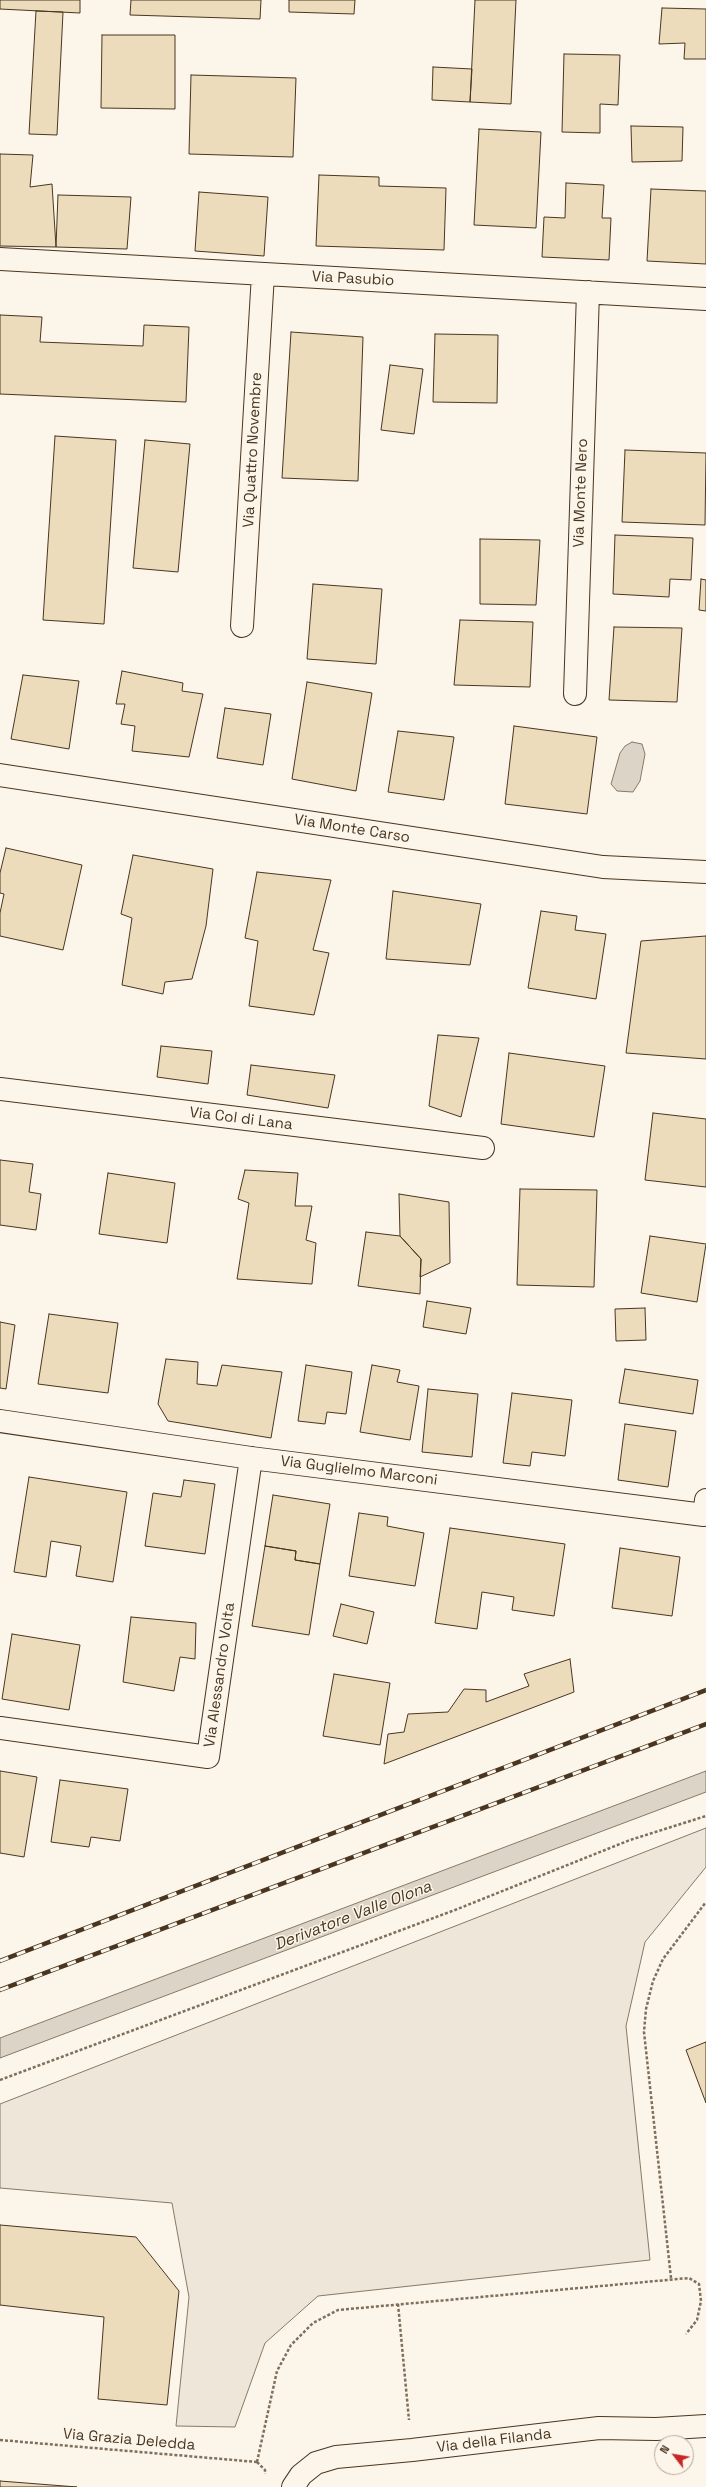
<!DOCTYPE html>
<html>
<head>
<meta charset="utf-8">
<style>
  body { margin:0 }
  #map { position:relative; width:706px; height:2487px; overflow:hidden; background:#fbf6e9; font-family:"Space Grotesk",sans-serif }
  canvas { display:block }
  .north { position:absolute; left:654px; top:2435px; width:40px; height:40px; box-sizing:border-box; background:#fbf6e9; border:1px solid #b4a999; border-radius:50%; rotate:301deg; font-size:11px; font-weight:700; line-height:16px; text-align:center; color:#4a3520 }
  .north::after { content:''; display:block; margin:auto; width:14px; height:18px; background:#c62828; clip-path:polygon(50% 0,100% 100%,50% 72%,0 100%) }
</style>
</head>
<body>
<div id="map">
<canvas width="706" height="2487"></canvas>
<div class="north">N</div>
</div>
<script>
const ctx = document.querySelector('canvas').getContext('2d');
ctx.lineJoin = 'round';
function fill(path, color) { ctx.fillStyle = color; ctx.fill(path, 'evenodd'); }
const shape = rows => new Path2D(rows.map(r => 'M' + r).join(''));
function trace(path, color, width, dash) { ctx.strokeStyle = color; ctx.lineWidth = width; ctx.lineCap = dash ? 'butt' : 'round'; ctx.setLineDash(dash || []); ctx.stroke(path); }
function label(font, color, halo, rows, align = 'center') {
  ctx.font = font + ' "Space Grotesk",sans-serif'; ctx.lineWidth = 3; ctx.setLineDash([]); ctx.textBaseline = 'middle'; ctx.strokeStyle = halo; ctx.fillStyle = color; for (const [text, x, y, turn = 0] of rows) {
    ctx.save(); ctx.translate(x, y); ctx.rotate((+turn || 0) * Math.PI / 180); ctx.textAlign = isNaN(turn) ? turn : align; if (halo) ctx.strokeText(text, 0, 0); ctx.fillText(text, 0, 0); ctx.restore();
  }
}
const green = shape([
  [706,1828,706,1867,645,1942,626,2026,650,2260,318,2296,265,2343,235,2427,176,2426,189,2297,172,2203,0,2188,0,2104,706,1828]
]);
fill(green, '#ede6d9');
trace(green, '#887966', 1);
const water = shape([
  [632,742,642,744,645,754,640,781,633,792,617,791,611,784,620,753,625,746,632,742],
  [706,1771,706,1792,0,2058,0,2038,706,1771]
]);
fill(water, '#dcd4c6');
trace(water, '#887966', 1);
const building = shape([
  [0,0,80,0,80,13,0,9,0,0],
  [131,0,261,0,260,19,130,15,131,0],
  [289,0,355,0,354,14,289,12,289,0],
  [475,0,516,0,511,104,470,102,475,0],
  [662,8,706,9,706,59,684,59,685,43,659,44,662,8],
  [36,11,63,12,57,135,29,134,36,11],
  [102,35,175,35,175,109,101,108,102,35],
  [564,54,620,55,618,105,600,104,600,133,562,132,564,54],
  [433,67,472,69,470,102,432,100,433,67],
  [191,75,296,78,293,157,189,154,191,75],
  [631,126,683,127,682,161,632,162,631,126],
  [479,129,541,132,536,228,474,225,479,129],
  [0,154,33,155,30,187,52,184,56,247,0,246,0,154],
  [319,175,379,177,379,186,446,188,444,250,316,246,319,175],
  [566,183,604,185,602,218,611,218,609,260,542,257,544,217,565,218,566,183],
  [651,189,706,191,706,264,647,261,651,189],
  [199,192,268,197,264,256,195,251,199,192],
  [58,195,131,197,127,249,56,247,58,195],
  [0,315,42,317,40,342,143,346,144,325,189,327,186,402,0,394,0,315],
  [291,332,363,337,358,481,282,478,291,332],
  [435,334,498,335,497,403,433,402,435,334],
  [390,365,423,369,414,434,381,430,390,365],
  [55,436,116,440,104,624,43,620,55,436],
  [145,440,190,444,178,572,133,568,145,440],
  [625,450,706,453,705,525,622,522,625,450],
  [615,535,693,538,691,580,670,579,669,597,613,594,615,535],
  [480,539,540,540,536,605,480,604,480,539],
  [701,579,706,580,706,611,699,610,701,579],
  [313,584,382,589,376,664,307,659,313,584],
  [460,620,533,622,530,687,454,685,460,620],
  [614,627,682,628,677,702,609,700,614,627],
  [122,671,183,683,182,691,203,694,189,757,132,751,135,726,121,724,125,704,116,704,122,671],
  [23,675,79,681,69,749,11,739,23,675],
  [307,682,372,693,356,791,292,779,307,682],
  [225,708,271,714,263,765,217,758,225,708],
  [514,726,597,737,587,814,505,804,514,726],
  [398,731,454,737,444,800,388,792,398,731],
  [6,848,82,865,63,950,0,936,0,913,4,894,0,893,0,873,6,848],
  [133,855,213,869,206,926,192,979,165,982,163,994,122,985,132,918,121,914,133,855],
  [257,872,331,880,313,950,329,953,314,1015,249,1006,258,941,245,938,257,872],
  [393,891,481,904,470,965,386,959,393,891],
  [541,911,577,916,575,930,606,934,596,999,528,988,541,911],
  [706,936,706,1059,626,1053,641,941,706,936],
  [438,1035,479,1038,461,1117,429,1106,438,1035],
  [161,1046,212,1051,208,1084,157,1077,161,1046],
  [509,1053,605,1066,594,1137,501,1124,509,1053],
  [251,1065,335,1075,328,1108,247,1095,251,1065],
  [653,1113,706,1119,706,1187,645,1180,653,1113],
  [0,1160,33,1164,29,1192,41,1194,36,1230,0,1225,0,1160],
  [245,1170,298,1173,295,1206,312,1206,306,1240,316,1243,312,1284,237,1279,249,1203,238,1199,245,1170],
  [108,1173,175,1183,167,1243,99,1234,108,1173],
  [520,1189,597,1190,594,1287,517,1285,520,1189],
  [399,1194,449,1202,450,1263,420,1277,421,1259,400,1236,399,1194],
  [366,1232,400,1236,421,1259,420,1294,358,1286,366,1232],
  [650,1236,706,1244,697,1302,641,1293,650,1236],
  [427,1301,471,1308,466,1334,423,1327,427,1301],
  [645,1308,646,1340,616,1341,615,1309,645,1308],
  [49,1314,118,1323,108,1393,38,1384,49,1314],
  [0,1322,15,1325,6,1389,0,1388,0,1322],
  [166,1359,198,1362,197,1384,217,1386,222,1365,282,1372,271,1438,168,1421,158,1404,166,1359],
  [306,1365,352,1372,346,1414,327,1412,325,1424,298,1421,306,1365],
  [372,1365,400,1370,397,1382,419,1386,410,1440,360,1432,372,1365],
  [625,1369,698,1380,693,1414,619,1403,625,1369],
  [428,1389,478,1394,472,1457,422,1452,428,1389],
  [512,1393,572,1400,565,1456,532,1452,530,1466,503,1463,512,1393],
  [625,1424,676,1431,668,1487,618,1480,625,1424],
  [29,1477,127,1492,113,1582,76,1576,81,1546,51,1541,46,1577,14,1572,29,1477],
  [184,1480,215,1484,205,1554,145,1546,153,1493,181,1497,184,1480],
  [273,1495,330,1504,320,1564,295,1560,296,1551,265,1546,273,1495],
  [359,1513,388,1517,387,1526,424,1533,415,1586,349,1576,359,1513],
  [450,1528,565,1544,554,1616,512,1610,514,1597,482,1592,477,1629,435,1623,450,1528],
  [265,1546,296,1551,295,1560,320,1564,309,1635,252,1626,265,1546],
  [620,1548,680,1557,672,1616,612,1608,620,1548],
  [341,1604,374,1612,367,1644,333,1636,341,1604],
  [131,1617,196,1623,195,1659,180,1657,174,1691,123,1682,131,1617],
  [12,1634,80,1645,69,1710,2,1699,12,1634],
  [570,1659,574,1692,384,1764,388,1734,404,1732,408,1714,448,1712,464,1689,486,1690,486,1702,529,1686,524,1674,570,1659],
  [334,1674,390,1683,380,1745,323,1736,334,1674],
  [0,1771,37,1777,24,1857,0,1853,0,1771],
  [60,1780,128,1789,120,1841,91,1837,89,1847,51,1842,60,1780],
  [706,2042,706,2103,686,2050,706,2042],
  [0,2225,136,2237,179,2291,167,2405,98,2399,104,2317,0,2305,0,2225],
  [0,2481,77,2487,0,2487,0,2481]
]);
fill(building, '#ecdcbc');
trace(building, '#4a3520', 1);
const street = shape([
  [0,259,706,299],
  [242,626,263,274],
  [575,694,588,292],
  [0,775,603,867,706,872],
  [0,1089,483,1148],
  [0,1421,251,1458,704,1515,706,1500],
  [0,1728,208,1757,251,1458],
  [293,2487,301,2475,316,2463,336,2457,412,2450,599,2428,656,2429,706,2426]
]);
trace(street, '#4a3520', 24);
trace(shape([
  [0,2080,455,1910,630,1840,706,1816],
  [671,2278,644,2032,646,2009,653,1981,663,1959,706,1902],
  [398,2304,409,2420],
  [0,2440,257,2462],
  [257,2462,277,2371,291,2345,313,2323,338,2310,689,2278,699,2284,701,2301,697,2320,686,2334],
  [257,2462,265,2470,265,2474]
]), '#7f6f5c', 2.5, [3, 2]);
trace(street, '#fbf6e9', 22);
const rail = shape([
  [0,1961,706,1690],
  [0,1990,706,1724]
]);
trace(rail, '#4a3520', 4.5);
trace(rail, '#fbf6e9', 3, [9]);
label('15px', '#4a3520', '#fbf6e9', [
  ["Via Pasubio",353,279,3],
  ["Via Quattro Novembre",253,450,-87],
  ["Via Monte Nero",581,493,-88],
  ["Via Monte Carso",352,829,9],
  ["Via Col di Lana",241,1119,7],
  ["Via Guglielmo Marconi",359,1471,7],
  ["Via Alessandro Volta",220,1675,-82],
  ["Via Grazia Deledda",129,2440,5],
  ["Via della Filanda",494,2441,-7]
]);
label('italic 16px', '#4a3520', '#fbf6e9', [
  ["Derivatore Valle Olona",353,1916,-21]
]);
</script>
</body>
</html>
